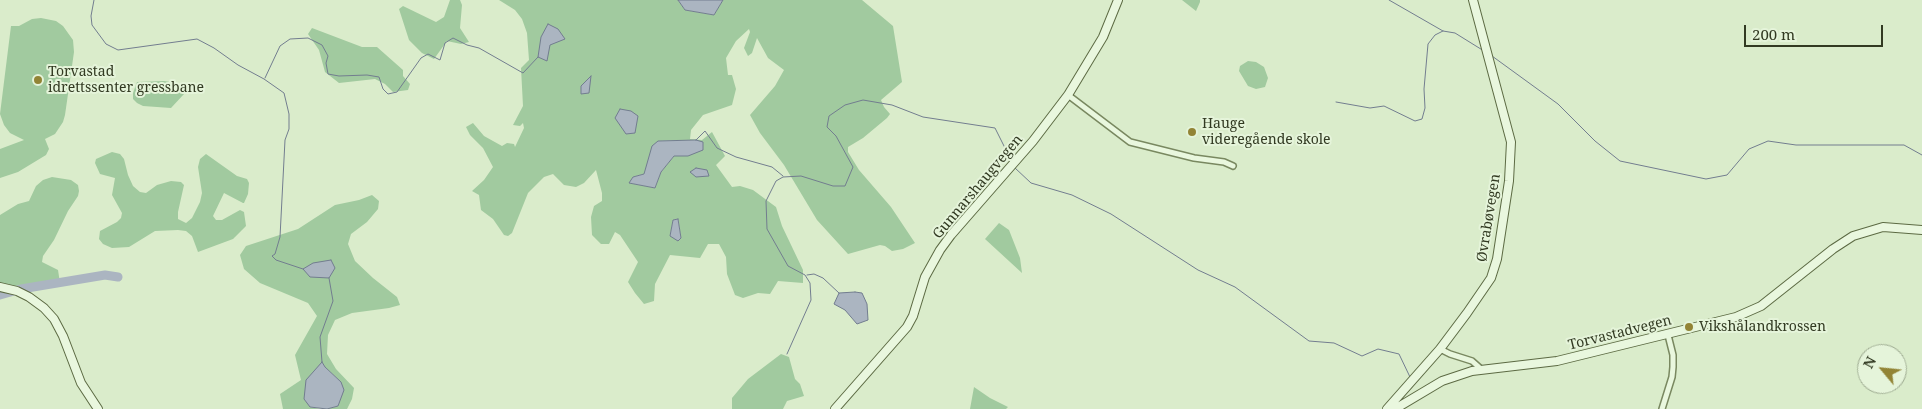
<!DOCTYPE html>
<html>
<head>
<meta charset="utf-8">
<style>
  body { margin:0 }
  #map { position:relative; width:1922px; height:409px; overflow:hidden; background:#daeccb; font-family:"Noto Serif",serif }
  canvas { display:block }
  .north { position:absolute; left:1857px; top:344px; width:50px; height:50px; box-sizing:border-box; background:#e5f4da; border:1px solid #9daa90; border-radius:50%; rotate:298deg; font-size:14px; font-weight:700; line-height:20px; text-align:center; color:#323a22 }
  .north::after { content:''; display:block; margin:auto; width:18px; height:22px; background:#928435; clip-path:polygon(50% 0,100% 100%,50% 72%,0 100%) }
  .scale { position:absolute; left:1744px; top:25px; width:139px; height:22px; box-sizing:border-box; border:2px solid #323a22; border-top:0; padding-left:6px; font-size:15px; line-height:18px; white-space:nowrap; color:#323a22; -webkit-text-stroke:4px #e5f4da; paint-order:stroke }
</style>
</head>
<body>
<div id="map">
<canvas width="1922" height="409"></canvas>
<div class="north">N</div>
<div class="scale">200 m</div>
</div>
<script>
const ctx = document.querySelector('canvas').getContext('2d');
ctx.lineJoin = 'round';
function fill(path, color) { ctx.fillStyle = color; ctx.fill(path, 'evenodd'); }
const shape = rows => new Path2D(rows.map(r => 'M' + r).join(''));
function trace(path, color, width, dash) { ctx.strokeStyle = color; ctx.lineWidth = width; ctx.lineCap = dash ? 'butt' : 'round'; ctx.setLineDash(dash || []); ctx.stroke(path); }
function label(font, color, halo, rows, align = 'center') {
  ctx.font = font + ' "Noto Serif",serif'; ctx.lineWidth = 4; ctx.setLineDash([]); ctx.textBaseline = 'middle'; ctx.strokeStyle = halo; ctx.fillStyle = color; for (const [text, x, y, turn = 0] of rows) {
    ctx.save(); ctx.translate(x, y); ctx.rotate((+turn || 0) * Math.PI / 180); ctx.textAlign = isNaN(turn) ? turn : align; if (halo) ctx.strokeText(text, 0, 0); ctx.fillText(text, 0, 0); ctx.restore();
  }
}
fill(shape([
  [450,0,460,0,462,5,460,28,469,42,461,44,447,41,434,59,422,53,409,40,399,9,403,6,436,22,444,17],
  [499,0,678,0,685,10,714,15,723,0,862,0,893,26,902,82,881,100,884,107,890,114,887,118,863,138,848,147,848,152,859,170,891,207,915,243,903,249,892,251,885,246,880,245,848,254,817,220,784,165,760,133,750,115,775,86,784,70,768,58,757,38,752,53,748,56,744,48,750,32,749,29,736,41,726,58,728,75,732,75,736,89,732,105,703,115,691,130,690,139,702,140,712,132,725,156,716,165,732,187,740,186,753,190,776,207,782,226,803,270,803,283,778,281,770,294,758,293,743,298,735,295,727,274,726,257,719,244,708,244,700,258,670,255,655,284,654,301,644,304,635,293,628,282,638,262,620,235,615,232,609,244,601,244,592,235,591,217,594,206,602,201,602,193,596,170,584,183,576,187,564,185,553,174,544,177,528,193,512,233,508,236,504,235,493,219,481,210,479,195,472,191,484,180,493,167,483,148,470,135,466,127,473,123,484,136,502,146,507,143,514,144,515,147,524,128,523,123,520,126,513,125,523,106,521,68,529,60,527,33,522,19,515,10],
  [696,140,688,156,674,156,661,172,655,188,630,183,633,177,644,174,658,141],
  [678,219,681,238,670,236,673,220],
  [1182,0,1200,0,1200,2,1196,11],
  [41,18,56,21,63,26,73,40,74,52,65,115,63,122,55,134,45,139,49,149,46,155,18,172,0,178,0,149,24,140,10,133,4,125,0,114,11,26,19,26,32,19],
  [312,28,362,47,377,47,403,70,403,76,410,84,408,90,393,92,385,84,375,79,339,83,325,72,319,50,308,34],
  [1248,61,1256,62,1264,67,1268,78,1265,87,1256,89,1248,86,1239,71,1240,66],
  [164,81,176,83,184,87,184,94,171,108,143,106,137,103,133,99,133,93,137,82],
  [112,152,120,154,124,159,128,175,133,186,140,192,146,193,157,185,171,181,181,182,184,185,178,212,178,219,186,223,192,218,200,202,202,193,198,167,200,159,206,154,237,176,247,179,249,183,248,194,244,203,243,203,224,193,213,216,216,220,222,220,240,210,244,212,246,226,233,239,198,252,192,236,186,231,178,230,155,231,129,247,112,248,103,244,99,239,100,231,117,222,121,218,122,213,112,195,115,178,100,174,95,163,96,159],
  [52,177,71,180,78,185,79,191,78,196,68,211,54,240,43,256,42,262,58,270,60,283,47,283,35,287,0,286,0,215,18,204,29,201,36,186,43,180],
  [372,195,379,201,378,209,367,222,351,234,348,244,355,261,373,278,397,297,400,305,389,308,352,313,335,320,328,335,327,354,336,369,354,388,352,399,347,409,327,409,338,406,341,382,325,367,310,407,320,409,283,409,280,394,301,380,295,355,317,316,308,303,260,283,244,269,240,255,246,246,298,229,335,205,359,200],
  [999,223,1009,230,1020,258,1022,273,985,239],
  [781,354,789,357,795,379,800,384,804,396,787,401,783,409,732,409,732,398,748,379],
  [974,387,990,398,1008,407,1006,409,970,409]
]), '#a1ca9f');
const water = shape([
  [678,0,723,0,714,15,685,10,678,0],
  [548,24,558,29,565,39,550,45,547,61,538,57,541,37,548,24],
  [591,76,589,93,581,94,581,86,591,76],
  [620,109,631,111,638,116,635,133,626,134,615,118,620,109],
  [696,140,703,142,703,150,688,156,674,156,661,172,655,188,629,183,633,177,644,174,652,146,658,141,696,140],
  [696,168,707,170,709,176,696,177,690,172,696,168],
  [678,219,681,238,678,241,670,236,673,220,678,219],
  [331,260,335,268,329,278,310,277,303,269,313,263,331,260],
  [855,292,862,293,867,304,868,320,857,324,845,310,834,304,839,293,855,292],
  [322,362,325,367,341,382,344,390,338,406,327,409,310,407,304,399,306,380,322,362]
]);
fill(water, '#abb5c1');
trace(water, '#727d8f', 1);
trace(shape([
  [94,0,91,16,92,25,106,44,118,50,197,39,214,48,238,65,264,79,284,93,289,114,289,129,285,140,280,237,275,254,272,256,276,260,303,269],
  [1389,0,1443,31,1455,33,1484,51],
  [1492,56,1558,104,1595,141,1620,161,1706,179,1727,175,1749,149,1768,141,1796,145,1904,145,1922,155],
  [265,78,280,46,290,39,308,38,322,45,328,56,326,63,328,74,339,76,367,75,379,77,383,89,388,94,397,92,421,58,428,54,440,60,445,43,453,38,467,45,479,48,523,73,538,57],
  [1336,102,1370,108,1384,106,1415,121,1422,119,1425,108,1424,89,1428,44,1435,35,1443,31],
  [696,140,705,131,717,148,736,157,772,167,783,176],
  [1015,168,1031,183,1072,195,1111,214,1198,270,1235,287,1309,341,1334,343,1362,356,1378,349,1399,354,1410,377],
  [807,275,814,274,823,278,839,293],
  [787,354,811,300,810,283,805,275,788,266,767,229,766,201,776,181,783,177,801,176,833,186,845,186,853,167,836,136,827,127,829,116,845,105,863,100,892,105,923,117,995,128,1011,160],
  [322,362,320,337,333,301,329,278]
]), '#727d8f', 1);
trace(shape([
  [0,295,21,289,105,275,118,277]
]), '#abb5c1', 9);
const minor = shape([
  [1068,95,1130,142,1194,158,1224,162,1233,166],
  [1440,349,1450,354,1472,361,1481,369],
  [1662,409,1672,377,1673,367,1673,355,1668,335]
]);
const secondary = shape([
  [0,287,17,291,29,297,44,308,54,319,63,336,81,383,98,409],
  [835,409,907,327,913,316,925,277,940,250,951,235,1033,141,1068,95,1103,37,1118,0],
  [1387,409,1440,349,1467,313,1491,278,1497,259,1509,181,1511,142,1473,0],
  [1395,409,1442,381,1472,371,1557,361,1736,317,1761,306,1833,249,1853,236,1883,227,1922,230]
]);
trace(minor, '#798860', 8);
trace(secondary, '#5c6a43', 10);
trace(minor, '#e9f7de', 5);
trace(secondary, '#e9f7de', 8);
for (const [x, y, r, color] of [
  [38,80,5,"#928435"],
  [1192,132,5,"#928435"],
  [1689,327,5,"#928435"]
]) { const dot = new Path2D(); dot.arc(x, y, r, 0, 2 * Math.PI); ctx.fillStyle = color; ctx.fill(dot); trace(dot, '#e5f4da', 2); }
label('14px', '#323a22', '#e5f4da', [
  ["Torvastad",48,72],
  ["idrettssenter gressbane",48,88],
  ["Hauge",1202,124],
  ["videregående skole",1202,140],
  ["Vikshålandkrossen",1699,327]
], 'left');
label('14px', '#323a22', '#e5f4da', [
  ["Gunnarshaugvegen",978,187,-50],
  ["Øvrabøvegen",1489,218,-81],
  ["Torvastadvegen",1620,333,-14]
]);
</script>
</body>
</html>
